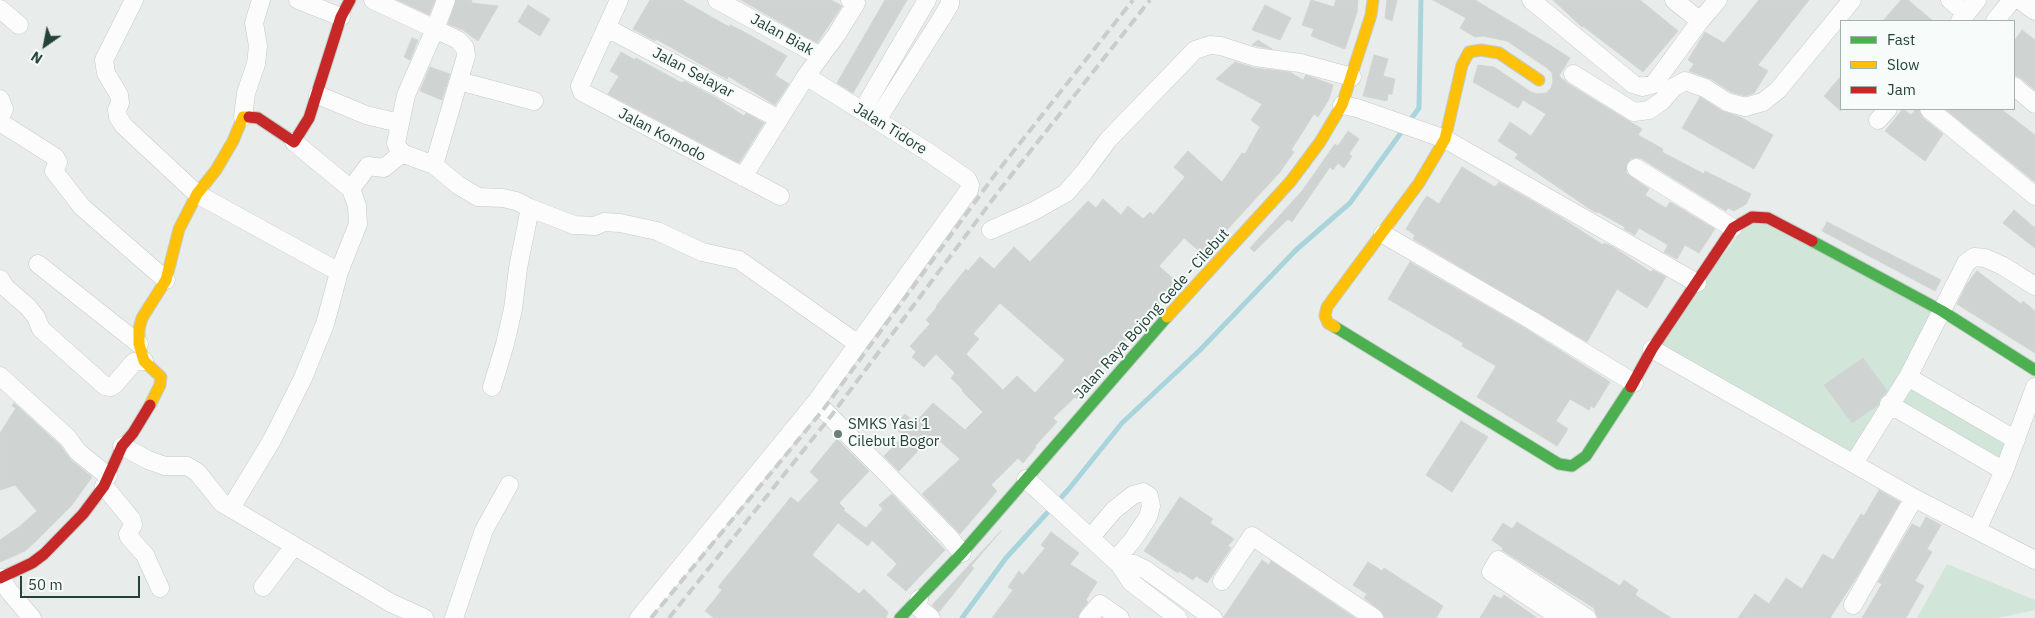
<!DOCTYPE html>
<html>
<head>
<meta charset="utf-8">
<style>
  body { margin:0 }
  #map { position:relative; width:2035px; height:618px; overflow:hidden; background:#e8edeb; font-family:"IBM Plex Sans",sans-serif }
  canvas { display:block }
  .legend { position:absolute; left:1840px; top:20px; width:175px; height:90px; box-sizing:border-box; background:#f7fbf9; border:1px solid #a3b1ad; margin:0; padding:6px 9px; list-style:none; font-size:15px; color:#24423a }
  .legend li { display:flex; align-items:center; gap:10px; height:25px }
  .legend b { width:25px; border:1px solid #a3b1ad }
  .north { position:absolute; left:20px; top:20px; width:50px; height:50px; -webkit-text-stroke:4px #f7fbf9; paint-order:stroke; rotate:213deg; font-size:14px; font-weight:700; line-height:20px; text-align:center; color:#24423a }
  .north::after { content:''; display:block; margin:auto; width:18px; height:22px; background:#24423a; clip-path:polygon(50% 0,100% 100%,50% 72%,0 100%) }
  .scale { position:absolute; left:20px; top:576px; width:120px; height:22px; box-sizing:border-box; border:2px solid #24423a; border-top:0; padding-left:6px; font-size:15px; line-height:18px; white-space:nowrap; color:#24423a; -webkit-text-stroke:4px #f7fbf9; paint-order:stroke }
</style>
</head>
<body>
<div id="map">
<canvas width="2035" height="618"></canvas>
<ul class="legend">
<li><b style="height:6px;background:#4caf50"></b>Fast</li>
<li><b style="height:6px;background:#ffc107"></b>Slow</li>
<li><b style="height:6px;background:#c62828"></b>Jam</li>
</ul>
<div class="north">N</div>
<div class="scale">50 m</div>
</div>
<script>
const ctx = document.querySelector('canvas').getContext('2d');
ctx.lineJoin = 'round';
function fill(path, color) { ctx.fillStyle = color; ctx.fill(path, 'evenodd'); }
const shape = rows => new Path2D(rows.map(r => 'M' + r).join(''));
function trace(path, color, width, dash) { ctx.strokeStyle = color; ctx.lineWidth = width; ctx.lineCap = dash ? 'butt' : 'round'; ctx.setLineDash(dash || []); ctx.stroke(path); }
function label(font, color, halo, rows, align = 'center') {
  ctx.font = font + ' "IBM Plex Sans",sans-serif'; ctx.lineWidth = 4; ctx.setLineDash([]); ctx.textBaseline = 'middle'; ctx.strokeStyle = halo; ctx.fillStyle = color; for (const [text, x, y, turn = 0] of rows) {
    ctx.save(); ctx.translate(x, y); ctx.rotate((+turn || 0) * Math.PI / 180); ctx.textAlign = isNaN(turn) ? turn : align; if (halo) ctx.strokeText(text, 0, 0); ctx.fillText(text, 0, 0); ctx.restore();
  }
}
fill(shape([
  [1752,217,1942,311,1908,377,2016,440,2004,471,1890,405,1854,463,1652,349],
  [1947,564,2035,600,2035,610,1997,618,1917,618]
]), '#d1e6d8');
trace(shape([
  [962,618,1006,558,1068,490,1122,423,1200,350,1296,250,1350,203,1419,108,1421,0]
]), '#a9d4db', 5);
const building = shape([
  [398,0,435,0,429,15,398,0],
  [456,0,472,0,471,3,498,6,478,41,463,30,448,24,456,0],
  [650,0,682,0,729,27,730,25,746,33,787,56,775,75,789,84,775,105,728,76,727,79,656,39,655,41,633,29,650,0],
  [741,0,831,0,842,6,817,43,741,0],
  [885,0,907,0,853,93,837,83,885,0],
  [1311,0,1334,7,1336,0,1358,0,1357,12,1345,49,1311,36,1314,29,1302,25,1311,0],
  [1387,0,1397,0,1392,21,1385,18,1387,0],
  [1433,0,1475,0,1553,47,1570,58,1559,76,1567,83,1642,129,1638,135,1663,149,1662,152,1704,174,1705,171,1751,194,1746,204,1734,211,1728,208,1726,211,1642,159,1636,157,1631,159,1627,163,1626,173,1649,189,1645,195,1666,208,1670,202,1715,229,1699,253,1685,245,1677,259,1664,252,1668,245,1639,228,1635,235,1624,229,1625,227,1598,212,1597,213,1590,209,1515,158,1518,154,1498,141,1510,122,1531,136,1546,114,1523,100,1518,108,1473,82,1478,65,1494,67,1531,92,1538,94,1546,93,1551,88,1553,81,1552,73,1547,68,1507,41,1483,36,1475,37,1460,28,1466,18,1433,0],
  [1553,0,1640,0,1678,31,1643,72,1583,26,1582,27,1553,0],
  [1759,0,1809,0,1758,65,1768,71,1754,93,1745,96,1731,92,1711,79,1689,71,1694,64,1688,60,1705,32,1724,43,1759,0],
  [1901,0,1908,0,1933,21,1883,21,1901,0],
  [528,5,550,19,540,36,518,22,528,5],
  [1265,5,1291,18,1280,40,1252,30,1265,5],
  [2022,30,2035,40,2035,90,2021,78,2014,75,2014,41,2022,30],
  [412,38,418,40,410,60,404,57,412,38],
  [1258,40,1272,49,1252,45,1258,40],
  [621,52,635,60,636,58,682,83,684,81,716,98,744,116,746,113,764,123,739,163,608,94,619,76,610,71,621,52],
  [1374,55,1388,59,1383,76,1395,79,1392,94,1388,94,1387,101,1363,96,1374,55],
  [1235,62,1254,68,1290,72,1303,80,1306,75,1333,85,1329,99,1318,117,1314,114,1291,150,1294,152,1280,172,1204,255,1184,238,1159,266,1178,283,1084,385,1087,388,1077,399,1075,397,1053,418,1057,422,1035,446,1036,447,1023,463,1018,458,991,485,997,491,960,534,922,494,960,459,933,435,899,471,884,456,904,436,894,427,905,414,915,423,933,403,965,430,983,412,962,391,963,390,951,378,955,373,936,354,924,367,912,357,916,352,910,346,930,324,926,320,937,307,936,306,966,269,968,271,980,257,994,269,1014,247,1030,262,1088,201,1096,208,1103,199,1121,215,1128,206,1143,219,1150,212,1153,215,1185,177,1174,167,1188,151,1222,182,1242,153,1245,154,1260,127,1251,120,1262,104,1216,79,1235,62],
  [1000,303,1065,360,1035,393,1017,376,1003,390,966,354,979,339,973,334,1000,303],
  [430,67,450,74,442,100,420,91,430,67],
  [1841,76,1841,111,1824,96,1841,76],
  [1700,97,1722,111,1740,117,1773,135,1754,169,1682,128,1700,97],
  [1903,109,1911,115,1916,109,1919,109,1922,117,1943,134,1925,161,1885,131,1903,109],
  [1945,109,2001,109,2035,135,2035,182,1945,109],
  [1348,131,1359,139,1349,154,1352,156,1344,168,1338,163,1333,170,1330,167,1292,222,1288,219,1254,252,1250,248,1302,191,1335,144,1338,146,1348,131],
  [1462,167,1495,187,1499,182,1560,217,1603,245,1604,243,1613,247,1651,272,1653,270,1666,277,1647,308,1617,289,1587,342,1413,239,1415,235,1406,229,1422,203,1427,196,1439,204,1462,167],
  [2014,210,2035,228,2035,248,2003,223,2014,210],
  [1827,222,1941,280,1935,291,1822,231,1827,222],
  [1410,262,1528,330,1610,382,1594,408,1591,406,1589,410,1570,399,1556,421,1568,429,1557,446,1477,397,1496,366,1462,346,1463,343,1388,299,1410,262],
  [1977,271,2021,304,2023,301,2035,311,2035,353,1957,304,1967,284,1977,271],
  [1863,358,1887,391,1880,398,1878,405,1852,423,1824,385,1863,358],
  [14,403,60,445,71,460,92,477,72,505,34,543,25,551,0,562,0,540,19,527,37,511,15,485,0,490,0,433,16,408,12,406,14,403],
  [1461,421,1488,437,1452,492,1426,475,1461,421],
  [837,439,869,471,839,503,845,509,843,510,866,528,883,509,879,505,892,494,945,550,906,591,887,575,897,564,872,540,868,546,838,523,812,555,859,594,864,589,888,612,886,618,714,618,705,611,722,590,718,587,791,497,798,503,819,480,810,472,837,439],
  [1879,490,1900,502,1860,572,1830,618,1738,618,1755,594,1769,604,1786,578,1802,589,1823,554,1833,560,1861,514,1864,516,1879,490],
  [1180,497,1213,519,1210,523,1234,539,1228,546,1231,548,1207,583,1196,576,1193,580,1179,571,1178,573,1144,551,1180,497],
  [1926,517,1941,525,1927,549,1932,552,1915,581,1924,586,1906,618,1862,618,1882,584,1878,582,1912,524,1920,528,1926,517],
  [1517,522,1620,586,1624,580,1638,590,1635,595,1671,618,1598,618,1594,608,1502,550,1503,548,1492,540,1503,523,1512,529,1517,522],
  [1001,531,971,566,974,568,939,612,932,605,1001,531],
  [1051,532,1079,553,1070,564,1097,582,1086,600,1088,602,1080,612,1078,618,992,618,1013,590,1008,587,1019,571,1023,575,1045,548,1041,545,1051,532],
  [1262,560,1269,565,1271,561,1355,618,1223,618,1262,560],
  [1368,562,1382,571,1384,568,1443,606,1436,618,1385,618,1380,610,1364,598,1367,594,1353,585,1368,562],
  [1494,595,1501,599,1504,595,1537,618,1480,618,1494,595]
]);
fill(building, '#cfd4d2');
trace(building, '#d1d6d4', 1);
const street = shape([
  [134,0,104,60,106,73,119,95,120,103,117,110,118,117,124,126,197,194,339,272],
  [298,0,341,17],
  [373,0,435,29,446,0],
  [619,0,580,86,582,92,780,196],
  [717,0,820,56],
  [1531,0,1633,84,1642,87,1654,84,1700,21,1718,0],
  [1674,0,1700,21],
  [1950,0,1966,13],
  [2020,0,2035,11],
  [0,9,19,25],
  [1960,21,1977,0],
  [1995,21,2012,0],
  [607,28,779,119],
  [1573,74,1634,112,1649,110,1662,101,1674,87,1685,81,1705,88,1727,102,1745,107,1763,102,1778,90,1852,0],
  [806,76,928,152,967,179,970,185,969,190,816,402],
  [459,81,534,101],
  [2014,86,2035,104],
  [318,95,366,115,399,123],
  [0,99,4,109,0,117],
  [1342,105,1357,108,1445,139,1697,283],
  [1929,109,2035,196],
  [862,111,927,0],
  [243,117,246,93,256,64,258,46,254,23,261,0],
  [877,120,941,19,950,4,950,0],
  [1878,120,1888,109],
  [0,122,55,157,58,162,54,171,82,207,166,280],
  [434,165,466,56,465,48,458,40,435,29,406,95,396,143,398,148,404,154,434,165,458,185,478,197,503,198,516,201,530,208],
  [1636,168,1733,228],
  [743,177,806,76,837,34,856,3,850,0],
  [351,189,368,166,384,168,397,157,404,154],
  [991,230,1034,211,1066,193,1085,171,1108,140,1195,50,1210,45,1221,46,1255,57,1300,63,1352,77],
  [1383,234,1533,321,1634,383],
  [38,264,139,344],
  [0,279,6,288,28,307,36,317,41,329,105,386,111,387,115,384,134,362,144,361],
  [1652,349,1914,498,2035,560],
  [0,376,68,438,78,452,108,476],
  [1908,377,2016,440],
  [492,387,505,344,513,309,518,268,530,208,574,225,595,226,604,222,620,223,657,231,702,252,739,260,858,344],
  [1889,404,2004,471],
  [122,446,148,460,165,466,187,466,197,472,222,503,391,603,424,618],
  [1854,463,1908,377,1966,263,1974,257,1985,258,2003,266,2035,286],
  [1026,479,1119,564,1131,582,1178,618],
  [104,486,132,520,133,525,128,534,129,537,145,555,160,588],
  [231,508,272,440,303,378,325,324,339,272,358,224,357,206,351,189,294,142],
  [1977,530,2004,471,2035,387],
  [1090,538,1114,510,1133,495,1143,492,1149,496,1151,506,1148,517,1132,541,1115,560],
  [1119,564,1134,564,1146,570,1213,618],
  [1,578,9,591,32,618],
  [1222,581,1252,536,1374,618],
  [263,587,294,546],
  [919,599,918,607,931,618],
  [1853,605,1914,498],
  [454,618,484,530,509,485],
  [639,618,816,402,947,535,962,553],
  [1088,618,1100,604,1120,618],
  [1561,618,1491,572,1498,560,1587,618]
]);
const fast = shape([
  [1812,241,1942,311,2035,370],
  [1335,327,1559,464,1572,466,1586,456,1631,387],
  [900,618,962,553,1167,317]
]);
const slow = shape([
  [1167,317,1291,181,1320,142,1342,105,1371,15,1373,0],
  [1335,327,1328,323,1325,316,1327,307,1419,183,1445,139,1462,65,1469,52,1481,50,1499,53,1539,80],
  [150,405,160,385,161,377,144,361,139,344,139,329,142,318,166,280,179,229,197,194,216,170,233,141,243,117,249,117]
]);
const jam = shape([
  [249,117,258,118,294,142,309,118,341,17,350,0],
  [1631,387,1652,349,1733,228,1752,217,1768,218,1812,241],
  [0,578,32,563,44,554,83,514,104,486,122,446,133,433,150,405]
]);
trace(street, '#c5cac8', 19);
trace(fast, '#c3cbc8', 13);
trace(slow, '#c3cbc8', 13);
trace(jam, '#c3cbc8', 13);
trace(street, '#fcfcfc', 18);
trace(fast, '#4caf50', 11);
trace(slow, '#ffc107', 11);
trace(jam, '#c62828', 11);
trace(shape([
  [651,618,823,410,994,176,1133,0],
  [669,618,831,416,1002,187,1150,0]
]), '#c9cdcc', 4, [10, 5]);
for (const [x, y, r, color] of [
  [838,434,5,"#697e78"]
]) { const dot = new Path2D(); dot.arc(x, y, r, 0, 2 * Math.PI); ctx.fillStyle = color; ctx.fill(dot); trace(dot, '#f7fbf9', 2); }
label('15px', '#24423a', '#f7fbf9', [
  ["Jalan Biak",782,35,29],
  ["Jalan Selayar",693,73,28],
  ["Jalan Tidore",890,129,32],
  ["Jalan Komodo",662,135,28],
  ["Jalan Raya Bojong Gede - Cilebut",1152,314,-48]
]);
label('15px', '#24423a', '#f7fbf9', [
  ["SMKS Yasi 1",848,425],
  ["Cilebut Bogor",848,442]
], 'left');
</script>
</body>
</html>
